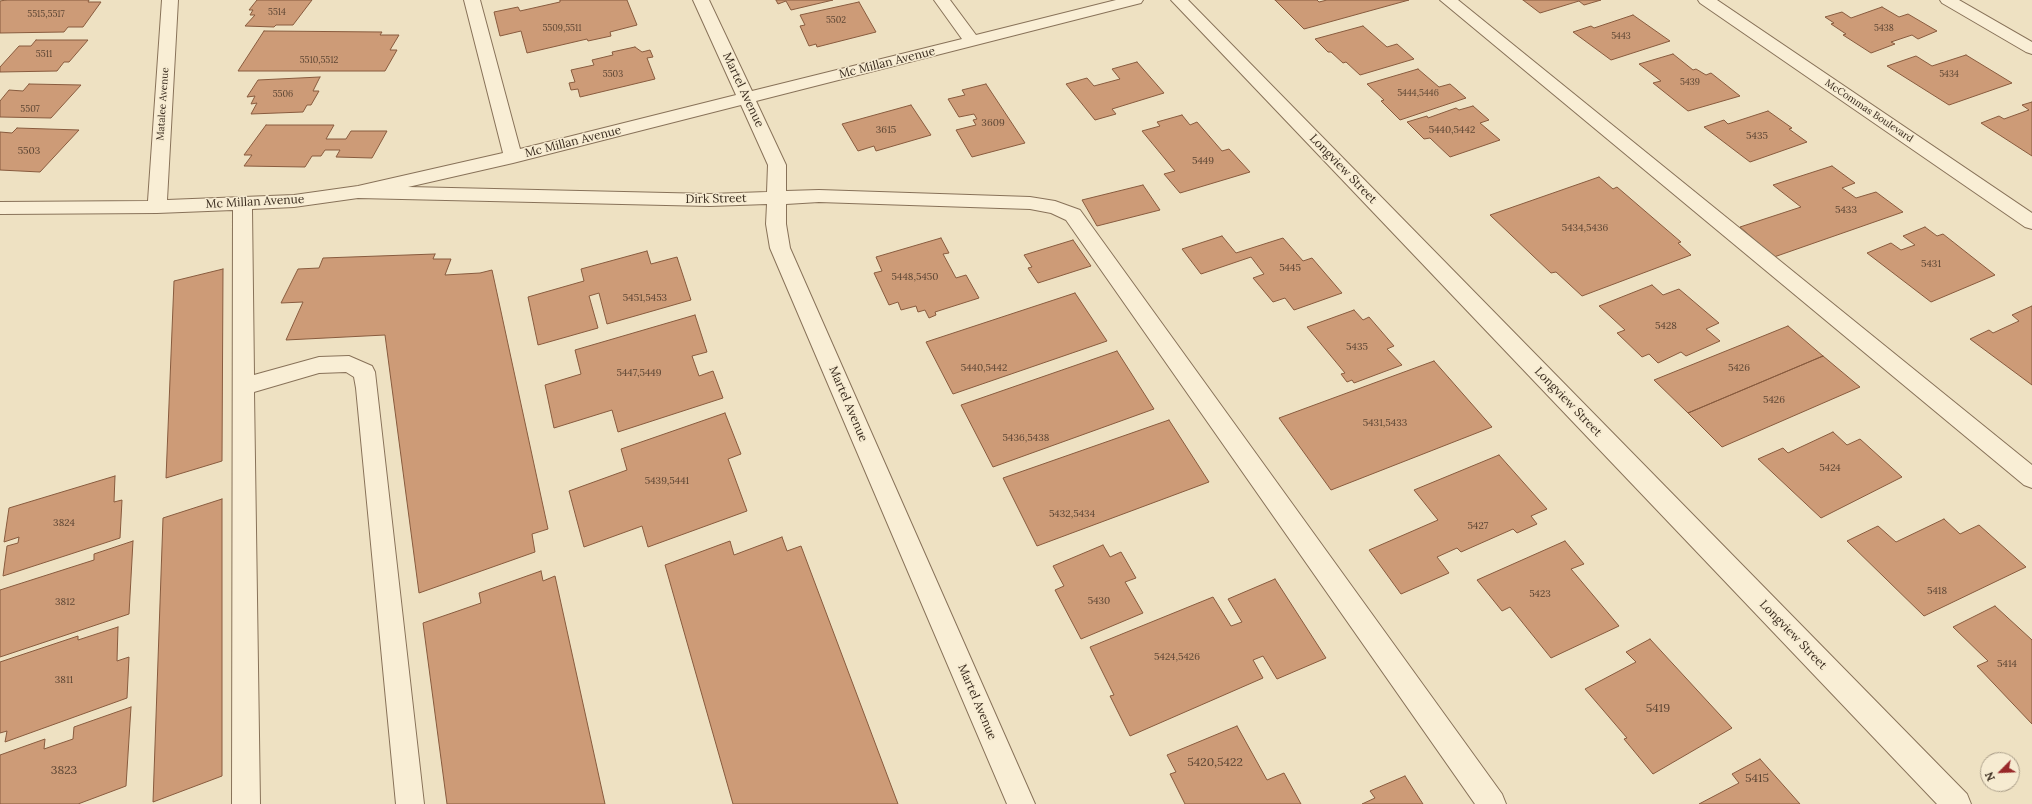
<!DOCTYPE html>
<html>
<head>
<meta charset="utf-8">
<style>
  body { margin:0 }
  #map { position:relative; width:2032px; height:804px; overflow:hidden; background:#eee1c2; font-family:Lora,serif }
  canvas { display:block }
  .north { position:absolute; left:1980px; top:752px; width:40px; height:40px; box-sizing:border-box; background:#f6ebd1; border:1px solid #aa9e89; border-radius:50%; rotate:246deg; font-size:11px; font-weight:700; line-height:16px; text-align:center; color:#382a1d }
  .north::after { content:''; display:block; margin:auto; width:14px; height:18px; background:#982829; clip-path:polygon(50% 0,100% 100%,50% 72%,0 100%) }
</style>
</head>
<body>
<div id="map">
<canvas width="2032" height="804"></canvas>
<div class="north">N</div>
</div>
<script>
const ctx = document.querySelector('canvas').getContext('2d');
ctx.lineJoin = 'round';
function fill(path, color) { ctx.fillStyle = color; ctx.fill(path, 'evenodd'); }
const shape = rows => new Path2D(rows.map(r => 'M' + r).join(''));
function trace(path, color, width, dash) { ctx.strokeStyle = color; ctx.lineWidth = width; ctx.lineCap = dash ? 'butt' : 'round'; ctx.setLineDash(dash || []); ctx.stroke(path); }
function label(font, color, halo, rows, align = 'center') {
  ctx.font = font + ' Lora,serif'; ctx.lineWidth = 3; ctx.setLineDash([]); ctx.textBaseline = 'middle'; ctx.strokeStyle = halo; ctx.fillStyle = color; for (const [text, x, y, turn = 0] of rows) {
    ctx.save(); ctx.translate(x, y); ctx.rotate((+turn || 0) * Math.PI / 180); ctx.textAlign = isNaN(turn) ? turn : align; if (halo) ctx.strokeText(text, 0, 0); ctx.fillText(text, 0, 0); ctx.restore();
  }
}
const building = shape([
  [6,0,89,0,88,2,101,2,83,27,68,27,64,32,0,33,0,1,6,0],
  [257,0,312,0,293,25,276,25,274,27,245,26,255,15,250,15,253,10,249,10,257,0],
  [560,0,627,0,637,25,610,32,611,36,588,41,587,39,527,53,521,31,500,36,494,12,518,7,520,11,560,2,560,0],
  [776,0,833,0,791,10,786,1,778,4,776,0],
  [1275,0,1317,0,1319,2,1327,0,1409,0,1304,29,1275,0],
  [1523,0,1601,0,1584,5,1579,1,1540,13,1523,0],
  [859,2,876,32,817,47,816,44,809,46,800,26,805,25,800,15,859,2],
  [1882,7,1899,17,1908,14,1937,31,1918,39,1912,35,1891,42,1895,44,1871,53,1843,35,1846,34,1831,24,1834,23,1825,17,1842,12,1851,18,1882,7],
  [1633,15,1670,41,1611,60,1573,32,1591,26,1594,28,1633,15],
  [1363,26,1387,47,1397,44,1414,59,1360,75,1346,62,1343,63,1331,52,1328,52,1315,39,1363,26],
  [264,31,382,32,380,35,399,35,390,50,397,50,385,71,238,71,264,31],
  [36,40,88,40,69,62,64,62,57,71,0,72,0,67,19,46,31,46,36,40],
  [635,47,642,52,650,50,653,57,647,58,655,79,580,97,578,89,571,90,569,83,575,82,571,70,594,65,592,60,613,55,612,52,635,47],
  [1673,54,1693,70,1696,69,1706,75,1711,73,1740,96,1688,111,1653,83,1661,81,1639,64,1673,54],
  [1966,55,2012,83,1949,105,1887,66,1916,56,1932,66,1966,55],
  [1137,62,1164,93,1112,109,1116,114,1095,120,1066,84,1087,78,1094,86,1120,79,1112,69,1137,62],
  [1418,69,1439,87,1450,84,1466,98,1400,120,1381,101,1384,100,1367,84,1418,69],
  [320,77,313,91,319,91,311,105,307,105,303,112,251,114,257,103,251,104,255,96,247,97,258,80,320,77],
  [29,84,81,85,51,118,0,117,0,101,9,90,23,91,29,84],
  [986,84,1025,143,972,157,956,130,976,125,973,120,977,119,974,114,959,117,948,99,965,95,962,90,986,84],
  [2032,102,2032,156,1981,123,1999,116,2004,119,2029,110,2022,105,2032,102],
  [911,105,931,135,876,151,874,146,858,151,842,124,911,105],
  [1473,106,1489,120,1480,123,1500,140,1450,157,1430,138,1424,139,1407,122,1427,116,1428,118,1456,108,1459,110,1473,106],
  [1768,111,1792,128,1789,129,1807,142,1750,162,1704,127,1724,120,1728,124,1768,111],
  [1182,115,1190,125,1197,122,1222,151,1229,149,1250,172,1180,193,1164,174,1175,171,1142,131,1160,126,1157,122,1182,115],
  [266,125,334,125,326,139,346,139,351,131,387,131,372,158,336,157,340,150,325,150,321,156,312,156,305,167,244,166,252,155,244,155,266,125],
  [17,128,79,130,40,172,0,170,0,132,12,133,17,128],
  [1832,166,1855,183,1842,188,1856,198,1876,192,1903,212,1774,257,1740,227,1801,207,1773,185,1832,166],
  [1599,177,1613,189,1617,187,1681,242,1678,243,1691,255,1582,296,1556,272,1551,273,1490,215,1599,177],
  [1143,185,1160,210,1097,226,1082,200,1143,185],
  [1925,227,1937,236,1943,234,1995,275,1931,302,1867,253,1891,243,1901,250,1915,245,1903,236,1925,227],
  [1222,236,1236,253,1283,238,1303,261,1312,258,1342,293,1294,310,1285,298,1273,302,1253,278,1264,274,1251,257,1201,274,1182,249,1222,236],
  [941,238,949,253,943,254,956,278,966,275,979,298,935,312,936,315,929,318,925,310,918,312,916,306,901,310,898,302,889,305,874,273,882,271,876,257,941,238],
  [1073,240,1091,266,1038,283,1028,268,1032,267,1024,255,1073,240],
  [647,251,651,264,677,257,691,300,607,324,599,293,589,296,598,328,538,345,528,297,584,281,581,269,647,251],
  [435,254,433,259,451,259,445,275,480,273,492,270,548,529,532,534,535,552,419,593,385,335,286,340,303,302,281,303,298,269,319,268,323,258,435,254],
  [223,269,222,461,166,478,174,281,223,269],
  [1652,285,1663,295,1679,289,1719,323,1706,329,1720,341,1686,356,1681,352,1658,363,1649,354,1642,357,1617,333,1625,330,1599,306,1652,285],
  [1075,293,1107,341,953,394,926,342,1075,293],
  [2032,306,2032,385,1970,339,1989,330,1993,333,2019,321,2012,315,2032,306],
  [1354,310,1363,320,1369,317,1394,346,1387,349,1402,365,1354,383,1352,380,1347,382,1341,374,1345,373,1307,327,1354,310],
  [695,315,707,352,692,356,699,376,713,371,723,398,618,432,612,410,554,428,545,385,581,374,575,350,695,315],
  [1788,326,1823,356,1688,413,1654,380,1788,326],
  [1117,351,1154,409,993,467,961,405,1117,351],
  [1823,356,1860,387,1722,447,1688,413,1823,356],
  [1434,361,1492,427,1331,490,1279,418,1434,361],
  [725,413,741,454,728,459,747,511,648,547,642,526,584,547,569,491,627,470,621,449,725,413],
  [1169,420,1209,482,1037,546,1003,478,1169,420],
  [1833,432,1847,445,1860,439,1902,477,1821,518,1758,459,1783,448,1788,453,1833,432],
  [1499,455,1547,509,1531,516,1537,524,1517,533,1513,529,1461,552,1457,548,1437,557,1449,573,1401,594,1369,550,1438,520,1414,490,1499,455],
  [115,476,114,502,122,500,120,538,3,576,7,546,18,543,19,537,4,542,9,508,115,476],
  [222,499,222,776,153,802,163,518,222,499],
  [1944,519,1960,534,1979,525,2026,567,1924,616,1847,541,1878,526,1896,542,1944,519],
  [782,537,787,551,801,546,898,804,733,804,665,565,730,541,734,555,782,537],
  [133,541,129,614,0,657,0,590,94,560,94,554,133,541],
  [1565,541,1584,564,1571,569,1619,626,1551,658,1510,607,1502,611,1477,580,1565,541],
  [1103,545,1110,557,1121,552,1136,578,1125,582,1143,613,1081,639,1055,590,1064,586,1053,566,1103,545],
  [541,571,543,581,555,576,605,804,447,804,423,623,481,603,479,593,541,571],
  [1275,579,1326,658,1277,679,1263,656,1253,660,1263,678,1130,736,1110,696,1114,695,1090,647,1213,597,1231,626,1242,622,1228,599,1275,579],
  [1995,606,2032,640,2032,724,1977,666,1988,661,1953,627,1995,606],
  [118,627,117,661,129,657,127,698,5,742,7,731,0,733,0,662,78,636,78,640,118,627],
  [1650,639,1732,728,1653,774,1624,739,1627,738,1585,689,1636,662,1626,652,1650,639],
  [131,707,126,786,78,804,0,804,0,755,45,739,44,749,73,739,74,727,131,707],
  [1237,726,1267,780,1284,773,1301,804,1185,804,1170,774,1176,772,1167,755,1237,726],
  [1760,759,1800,804,1699,804,1739,783,1732,774,1760,759],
  [1405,776,1423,804,1362,804,1375,798,1370,791,1405,776]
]);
fill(building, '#cd9b77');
trace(building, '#885b3e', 1);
const minor = shape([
  [162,0,178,0,167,200,294,195,358,186,503,153,464,0,480,0,520,149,736,95,693,0,709,0,752,91,962,39,934,0,950,0,976,35,1116,0,1143,0,1141,3,756,101,786,165,786,191,819,190,1030,197,1055,201,1080,210,1502,794,1506,804,1475,804,1066,220,1051,213,1030,209,819,202,786,204,786,224,790,248,1035,804,1007,804,770,248,766,224,767,204,710,206,358,198,294,207,252,209,254,375,319,357,349,356,372,366,375,372,424,804,396,804,356,388,354,377,346,372,319,373,254,392,260,804,232,804,233,210,157,213,0,214,0,202,148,201,162,0],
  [741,105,768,165,767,192,710,194,408,187,513,163,741,105],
  [1171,0,1188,0,1967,794,1971,804,1937,804,1171,0],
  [1440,0,1458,0,2032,465,2032,488,2024,485,1440,0],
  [1698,0,1717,0,2032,213,2032,229,2025,227,1700,3,1698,0],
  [1940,0,1959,0,2032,42,2032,54,2026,52,1942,3,1940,0]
]);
trace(minor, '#887259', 2);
fill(minor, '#f9eed5');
label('9px', '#5d4634', null, [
  ["5514",277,12],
  ["5515,5517",46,14],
  ["5502",836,20],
  ["5509,5511",562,28],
  ["5438",1884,28],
  ["5443",1621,36],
  ["5511",44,54],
  ["5510,5512",319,60],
  ["5503",613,74],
  ["5434",1949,74],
  ["5439",1690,82],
  ["5444,5446",1418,93],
  ["5506",283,94],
  ["5507",30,109]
]);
label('10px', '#382a1d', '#f6ebd1', [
  ["Matalee Avenue",163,104,-86],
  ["McCommas Boulevard",1869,111,34]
]);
label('10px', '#5d4634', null, [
  ["3609",993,123],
  ["3615",886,130],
  ["5440,5442",1452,130],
  ["5435",1757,136],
  ["5503",29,151],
  ["5449",1203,161],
  ["5433",1846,210],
  ["5434,5436",1585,228],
  ["5431",1931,264],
  ["5445",1290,268],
  ["5448,5450",915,277],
  ["5451,5453",645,298],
  ["5428",1666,326],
  ["5435",1357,347],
  ["5440,5442",984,368],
  ["5426",1739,368],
  ["5447,5449",639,373],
  ["5426",1774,400],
  ["5431,5433",1385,423],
  ["5436,5438",1026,438],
  ["5424",1830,468],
  ["5439,5441",667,481],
  ["5432,5434",1072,514],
  ["3824",64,523],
  ["5427",1478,526],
  ["5418",1937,591],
  ["5423",1540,594],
  ["5430",1099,601],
  ["3812",65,602],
  ["5424,5426",1177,657],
  ["5414",2007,664],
  ["3811",64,680]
]);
label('12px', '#382a1d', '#f6ebd1', [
  ["Mc Millan Avenue",887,63,-14],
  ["Martel Avenue",743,90,65],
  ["Mc Millan Avenue",573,142,-14],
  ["Longview Street",1343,169,46],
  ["Dirk Street",716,199,-1],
  ["Mc Millan Avenue",255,202,-3],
  ["Longview Street",1568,402,46],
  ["Martel Avenue",848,404,67],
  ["Longview Street",1793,635,46],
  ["Martel Avenue",977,702,67]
]);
label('12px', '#5d4634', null, [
  ["5419",1658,709],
  ["5420,5422",1215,763],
  ["3823",64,771],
  ["5415",1757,779]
]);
</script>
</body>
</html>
